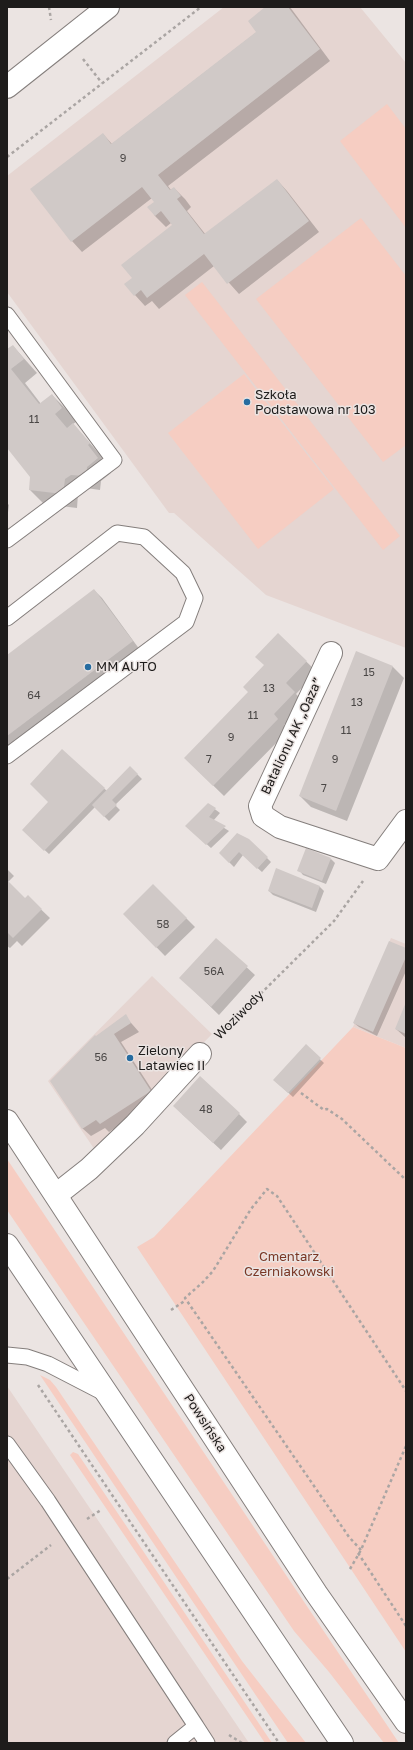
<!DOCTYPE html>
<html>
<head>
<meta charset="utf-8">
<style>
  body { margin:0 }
  #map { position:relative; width:413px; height:1750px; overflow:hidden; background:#ebe4e2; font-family:"Golos Text",sans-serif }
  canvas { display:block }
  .frame { position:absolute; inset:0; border:8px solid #1e1c1b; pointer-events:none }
</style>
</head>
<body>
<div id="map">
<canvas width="413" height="1750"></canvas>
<div class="frame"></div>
</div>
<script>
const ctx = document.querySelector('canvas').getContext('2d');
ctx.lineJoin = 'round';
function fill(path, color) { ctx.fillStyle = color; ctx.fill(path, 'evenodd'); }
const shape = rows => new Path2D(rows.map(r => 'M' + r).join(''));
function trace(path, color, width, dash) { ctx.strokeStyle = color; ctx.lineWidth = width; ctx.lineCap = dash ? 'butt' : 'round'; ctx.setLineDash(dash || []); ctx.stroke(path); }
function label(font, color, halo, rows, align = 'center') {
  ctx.font = font + ' "Golos Text",sans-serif'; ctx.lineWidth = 3; ctx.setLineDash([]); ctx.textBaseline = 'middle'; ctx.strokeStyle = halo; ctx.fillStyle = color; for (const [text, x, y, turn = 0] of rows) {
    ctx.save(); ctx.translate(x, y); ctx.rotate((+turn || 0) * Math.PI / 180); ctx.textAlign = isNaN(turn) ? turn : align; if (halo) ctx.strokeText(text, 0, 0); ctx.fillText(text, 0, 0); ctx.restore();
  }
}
fill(shape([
  [224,7,360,7,406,63,406,648,266,595,174,513,169,513,7,292,7,176],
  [391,938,406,944,406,1048,353,1027],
  [152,976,212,1034,97,1153,48,1081],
  [7,1386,249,1743,7,1743]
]), '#e5d5d1');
fill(shape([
  [387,104,406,129,406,228,340,141],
  [361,218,406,276,406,445,383,462,256,299],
  [202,282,400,536,383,550,185,295],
  [244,374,334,489,258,549,168,433],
  [353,1027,406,1048,406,1652,137,1247,154,1237],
  [7,1159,290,1581,399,1743,384,1743,329,1672,294,1631,7,1210],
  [40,1375,50,1380,56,1387,242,1661,306,1743,288,1743],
  [73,1452,78,1454,272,1743,265,1743,70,1455]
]), '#f6cdc2');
fill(shape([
  [267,7,290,7,330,61,168,186,171,190,174,188,185,199,191,207,187,211,206,235,277,180,287,191,319,232,239,294,214,266,159,309,152,301,145,306,135,295,133,278,174,226,171,223,166,227,155,216,149,207,155,202,152,198,82,252,72,241,103,134,112,144,257,32],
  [13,346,37,373,25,383,41,404,52,395,66,409,76,422,73,424,103,458,101,459,111,473,101,481,100,490,86,488,78,494,77,508,44,504,30,490,31,476,7,446,7,351],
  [7,503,9,505,7,520],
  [94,590,102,598,140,650,7,751,7,656],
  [278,634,317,672,296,694,305,703,284,725,288,731,224,796,185,758,249,692,265,665],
  [356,653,393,667,404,678,347,821,311,807,300,796],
  [62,751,107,791,130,767,142,779,115,805,120,810,109,821,95,807,49,854,23,830,50,802],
  [208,804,220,813,213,821,229,831,211,848,191,830],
  [249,840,271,862,262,872,243,855,234,867,220,853],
  [331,859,335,863,326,884,303,875,299,870],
  [7,869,14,876,8,882,25,900,28,897,50,918,22,946,17,941,10,948,7,946],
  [277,870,320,887,324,891,316,912,273,895,269,891],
  [153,885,195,927,165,956,124,914],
  [216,939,255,975,219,1015,189,986],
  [406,949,406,971,377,1036,359,1027,354,1023],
  [406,1005,406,1038,396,1029],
  [125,1016,139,1032,121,1042,158,1099,109,1132,105,1128,91,1136,82,1128,96,1037],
  [306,1046,324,1063,293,1097,274,1080],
  [182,1114,239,1114,247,1122,221,1150]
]), '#0003');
fill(shape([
  [265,7,288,7,320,49,158,175,170,190,174,187,181,196,177,199,204,234,277,179,309,221,227,284,204,254,147,298,141,290,134,296,124,284,132,278,121,265,172,225,161,211,155,216,147,207,154,202,142,187,71,242,30,189,103,133,111,144,256,32,248,21],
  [13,345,24,359,11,369,39,404,52,394,62,408,55,414,67,428,73,423,90,443,88,445,98,458,87,467,86,476,71,475,65,479,63,494,29,490,30,477,7,448,7,349],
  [94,589,133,641,7,736,7,655],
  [278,633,307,661,286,683,295,692,274,714,278,719,213,786,184,758,248,692,243,687,244,686,264,665,255,657],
  [356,651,393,666,336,811,299,796],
  [62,749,105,788,44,851,22,830,48,802,30,784],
  [130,766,138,774,112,800,117,805,104,817,92,805],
  [208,803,216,808,209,817,226,826,206,845,185,826],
  [237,833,249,839,268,857,257,869,239,852,229,863,219,853],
  [306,848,331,858,322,881,297,871],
  [276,868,320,886,312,908,268,891],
  [7,880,25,898,28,895,42,909,13,938,8,933,7,934],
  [153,884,187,918,156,948,123,914],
  [216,938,248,966,211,1007,179,978],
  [389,941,406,948,406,957,373,1032,353,1023],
  [406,1002,406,1034,395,1029],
  [126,1014,131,1023,114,1034,151,1091,100,1124,96,1120,82,1129,50,1081,95,1035,96,1036],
  [306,1044,321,1058,288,1093,273,1080],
  [200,1076,240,1113,213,1143,173,1106]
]), '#d0c9c7');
const lane = shape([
  [7,315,114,460,7,540],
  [7,618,117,533,144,537,183,573,195,598,186,622,7,756],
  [7,1355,27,1357,48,1364,106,1394],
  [7,1444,48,1501,196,1726,175,1743],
  [196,1726,207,1743]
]);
const street = shape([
  [7,87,108,7],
  [331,653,260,806,263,816,280,827,378,859,406,821],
  [56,1195,89,1169,135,1125,200,1054]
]);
const secondary = shape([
  [7,1121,316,1593,406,1722],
  [7,1245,342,1743]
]);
trace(lane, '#847e7c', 17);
trace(street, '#847e7c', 24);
trace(secondary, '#847e7c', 24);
trace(shape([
  [49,7,51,20],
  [83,59,102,83],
  [7,157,201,7],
  [218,1036,334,921,363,881],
  [301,1093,324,1110,327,1109,342,1119,406,1180],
  [171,1310,186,1300],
  [38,1385,279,1743],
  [87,1519,101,1510],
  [361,1550,349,1537,185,1298,203,1282,213,1271,251,1209,267,1189,277,1196,406,1391],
  [358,1553,406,1626],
  [350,1569,361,1550,406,1446],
  [7,1579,51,1545],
  [229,1735,242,1743]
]), '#aaa5a3', 2.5, [3, 3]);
trace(lane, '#fff', 15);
trace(street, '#fff', 22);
trace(secondary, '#fff', 22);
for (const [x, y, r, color] of [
  [247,402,4,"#266ca0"],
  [88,667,4,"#266ca0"],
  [130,1058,4,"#266ca0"]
]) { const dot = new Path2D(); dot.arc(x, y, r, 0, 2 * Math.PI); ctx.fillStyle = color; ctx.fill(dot); trace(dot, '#ebe4e2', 1.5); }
label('11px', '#4a4746', null, [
  ["9",123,159],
  ["11",34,420],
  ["15",369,673],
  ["13",269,689],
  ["64",34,696],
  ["13",357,703],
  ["11",253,716],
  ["11",346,731],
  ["9",231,738],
  ["7",209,760],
  ["9",335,760],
  ["7",324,789],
  ["58",163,925],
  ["56A",214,972],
  ["56",101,1058],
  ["48",206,1110]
]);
label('13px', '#1e1c1b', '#ebe4e2', [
  ["Szkoła",255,395],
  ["Podstawowa nr 103",255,410],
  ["MM AUTO",96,667],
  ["Zielony",138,1051],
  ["Latawiec II",138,1066]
], 'left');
label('13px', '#1e1c1b', '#ebe4e2', [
  ["Batalionu AK „Oaza”",292,736,-65],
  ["Woziwody",239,1015,-45],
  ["Powsińska",205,1423,57]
]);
label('13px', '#7a3725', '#ebe4e2', [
  ["Cmentarz",289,1257],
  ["Czerniakowski",289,1272]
]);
</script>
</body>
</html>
